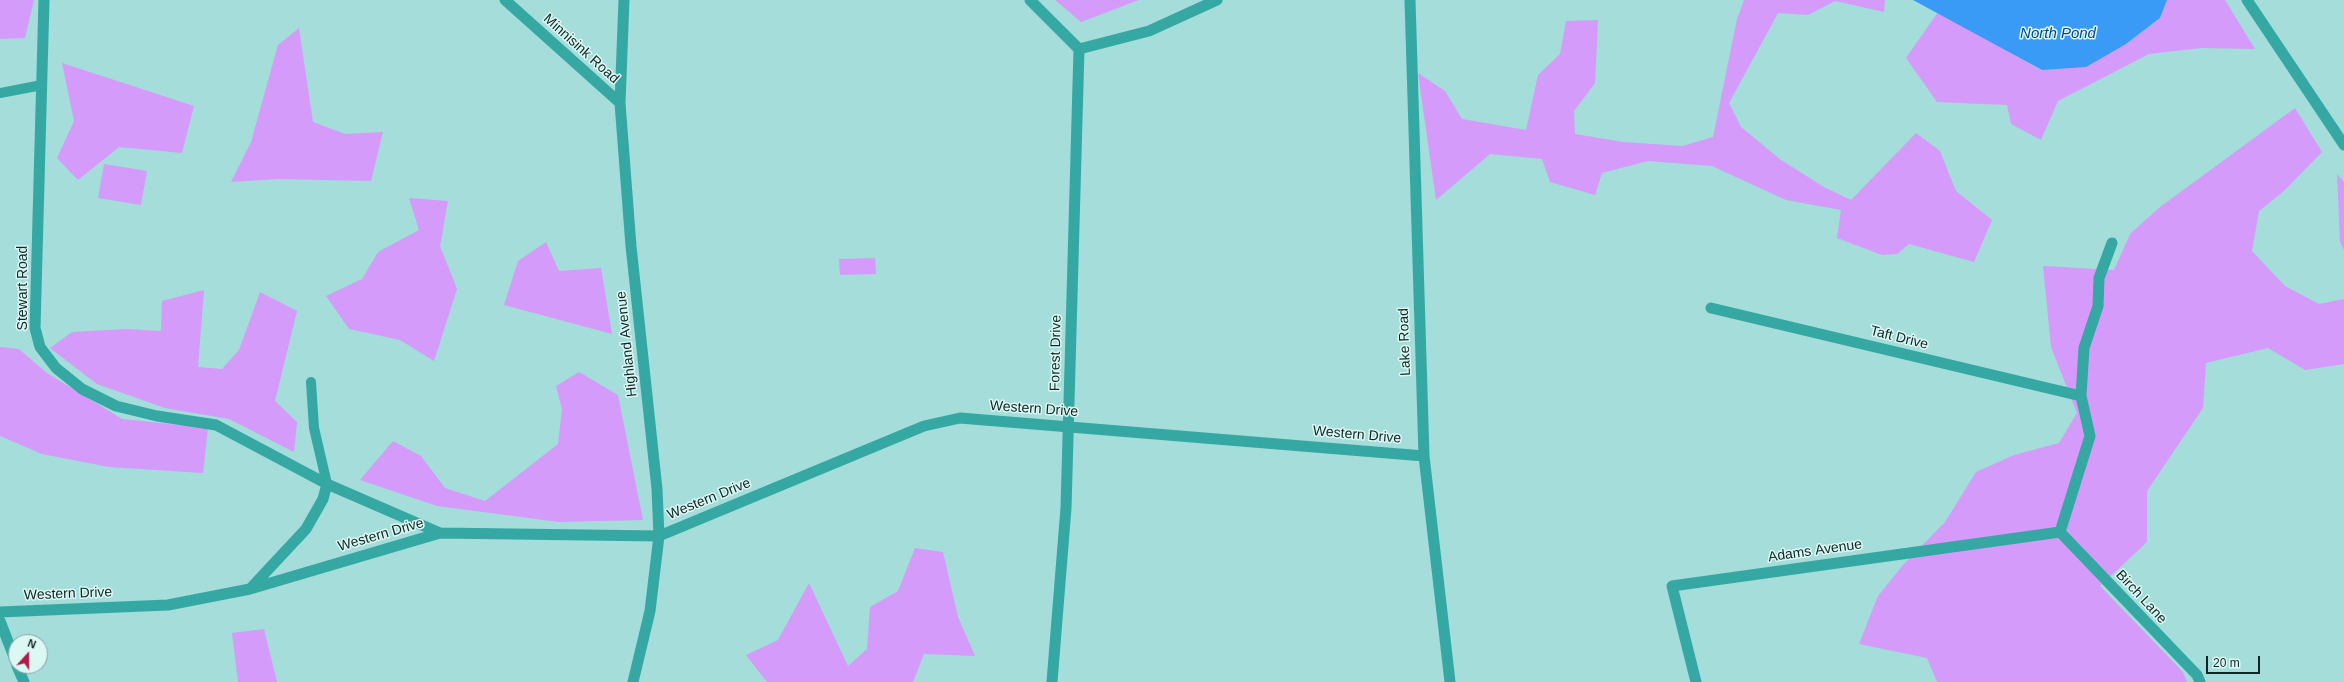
<!DOCTYPE html>
<html>
<head>
<meta charset="utf-8">
<style>
  body { margin:0 }
  #map { position:relative; width:2344px; height:682px; overflow:hidden; background:#a4ddd9; font-family:Arial,sans-serif }
  canvas { display:block }
  .north { position:absolute; left:8px; top:634px; width:40px; height:40px; box-sizing:border-box; background:#dcf8f5; border:1px solid #8aa4a2; border-radius:50%; rotate:21deg; font-size:11px; font-weight:700; line-height:16px; text-align:center; color:#102726 }
  .north::after { content:''; display:block; margin:auto; width:14px; height:18px; background:#af1c48; clip-path:polygon(50% 0,100% 100%,50% 72%,0 100%) }
  .scale { position:absolute; left:2206px; top:656px; width:54px; height:18px; box-sizing:border-box; border:2px solid #102726; border-top:0; padding-left:5px; font-size:12px; line-height:14px; white-space:nowrap; color:#102726; -webkit-text-stroke:3px #dcf8f5; paint-order:stroke }
</style>
</head>
<body>
<div id="map">
<canvas width="2344" height="682"></canvas>
<div class="north">N</div>
<div class="scale">20 m</div>
</div>
<script>
const ctx = document.querySelector('canvas').getContext('2d');
ctx.lineJoin = 'round';
function fill(path, color) { ctx.fillStyle = color; ctx.fill(path, 'evenodd'); }
const shape = rows => new Path2D(rows.map(r => 'M' + r).join(''));
function trace(path, color, width, dash) { ctx.strokeStyle = color; ctx.lineWidth = width; ctx.lineCap = dash ? 'butt' : 'round'; ctx.setLineDash(dash || []); ctx.stroke(path); }
function label(font, color, halo, rows, align = 'center') {
  ctx.font = font + ' Arial,sans-serif'; ctx.lineWidth = 3; ctx.setLineDash([]); ctx.textBaseline = 'middle'; ctx.strokeStyle = halo; ctx.fillStyle = color; for (const [text, x, y, turn = 0] of rows) {
    ctx.save(); ctx.translate(x, y); ctx.rotate((+turn || 0) * Math.PI / 180); ctx.textAlign = isNaN(turn) ? turn : align; if (halo) ctx.strokeText(text, 0, 0); ctx.fillText(text, 0, 0); ctx.restore();
  }
}
fill(shape([
  [0,0,34,0,25,38,0,39],
  [1055,0,1139,0,1081,22],
  [1744,0,1885,0,1884,12,1835,1,1808,15,1778,13,1729,103,1741,127,1781,160,1824,187,1851,200,1916,133,1940,151,1956,191,1992,220,1974,262,1909,244,1897,254,1882,255,1837,238,1841,210,1786,200,1712,166,1648,161,1602,173,1595,195,1550,182,1542,159,1490,154,1436,200,1418,73,1445,91,1462,119,1526,130,1538,75,1560,54,1566,21,1598,20,1595,83,1574,111,1575,134,1623,142,1682,146,1713,137,1737,19],
  [2167,0,2225,0,2255,49,2202,48,2149,54,2058,101,2041,140,2011,124,2007,105,1937,102,1906,58,1938,12,2041,70,2126,44,2160,18],
  [299,28,313,122,345,134,383,132,371,181,278,179,231,182,251,142,278,45],
  [62,63,194,106,182,153,119,147,78,180,57,158,74,121],
  [2295,108,2322,152,2284,191,2259,211,2252,251,2285,286,2319,304,2344,299,2344,364,2305,370,2268,348,2206,363,2203,408,2147,491,2147,542,2100,586,2183,672,2187,682,1937,682,1927,658,1859,644,1878,596,1903,565,1945,522,1976,472,2014,455,2059,443,2077,413,2051,347,2043,266,2114,270,2130,234,2160,207],
  [104,164,147,171,141,205,98,198],
  [2337,174,2344,182,2344,250,2340,242],
  [409,198,448,201,440,246,457,289,434,361,400,340,349,329,326,296,362,279,378,252,419,230],
  [546,242,559,271,601,268,612,334,504,305,518,261],
  [875,258,876,274,840,275,839,259],
  [204,290,198,367,222,369,239,350,260,292,297,311,275,401,297,422,294,452,229,419,165,408,97,384,50,348,72,332,127,329,161,331,162,301],
  [0,347,19,349,47,373,122,419,208,428,203,473,109,467,42,454,0,436],
  [579,372,618,395,643,520,559,522,437,506,360,480,393,441,421,456,445,488,485,501,558,444,562,409,556,386],
  [915,548,943,552,958,617,975,656,924,654,913,682,767,682,746,655,778,640,809,583,848,666,867,649,870,607,898,591],
  [264,629,277,682,238,682,232,633]
]), '#d49bfb');
fill(shape([
  [1913,0,2167,0,2160,18,2126,44,2086,67,2042,70]
]), '#3a9bf7');
trace(shape([
  [0,93,42,85],
  [311,382,314,428,327,484]
]), '#36a8a3', 10);
trace(shape([
  [44,0,35,328,40,347,56,368,82,389,116,406,157,416,216,425,327,484,440,533],
  [505,0,620,103],
  [624,0,620,103,631,246,657,489,659,536,650,611,633,682],
  [1030,0,1079,49,1149,31,1217,0],
  [1410,0,1424,456,1450,682],
  [1711,308,2081,396],
  [2060,532,2090,436,2081,396,2084,348,2098,306,2099,278,2112,243],
  [2060,532,2197,675,2200,682],
  [250,589,306,529,323,499,327,484],
  [0,612,168,605,250,589,440,533,659,536,924,426,960,418,1424,456],
  [0,621,16,662],
  [17,666,24,682],
  [1052,682,1066,508,1079,49],
  [1696,682,1672,586,2060,532]
]), '#36a8a3', 11);
trace(shape([
  [2247,0,2344,145]
]), '#36a8a3', 11);
label('14px', '#102726', '#dcf8f5', [
  ["Minnisink Road",581,49,42],
  ["Stewart Road",23,288,-90],
  ["Taft Drive",1899,338,14],
  ["Lake Road",1405,342,-92],
  ["Highland Avenue",627,344,-96],
  ["Forest Drive",1056,353,-89],
  ["Western Drive",1034,409,4],
  ["Western Drive",1357,435,5],
  ["Western Drive",709,499,-22],
  ["Western Drive",381,535,-16],
  ["Adams Avenue",1815,551,-8],
  ["Western Drive",68,594,-2],
  ["Birch Lane",2141,597,47]
]);
label('italic 15px', '#004882', '#dcf8f5', [
  ["North Pond",2058,34]
]);
</script>
</body>
</html>
